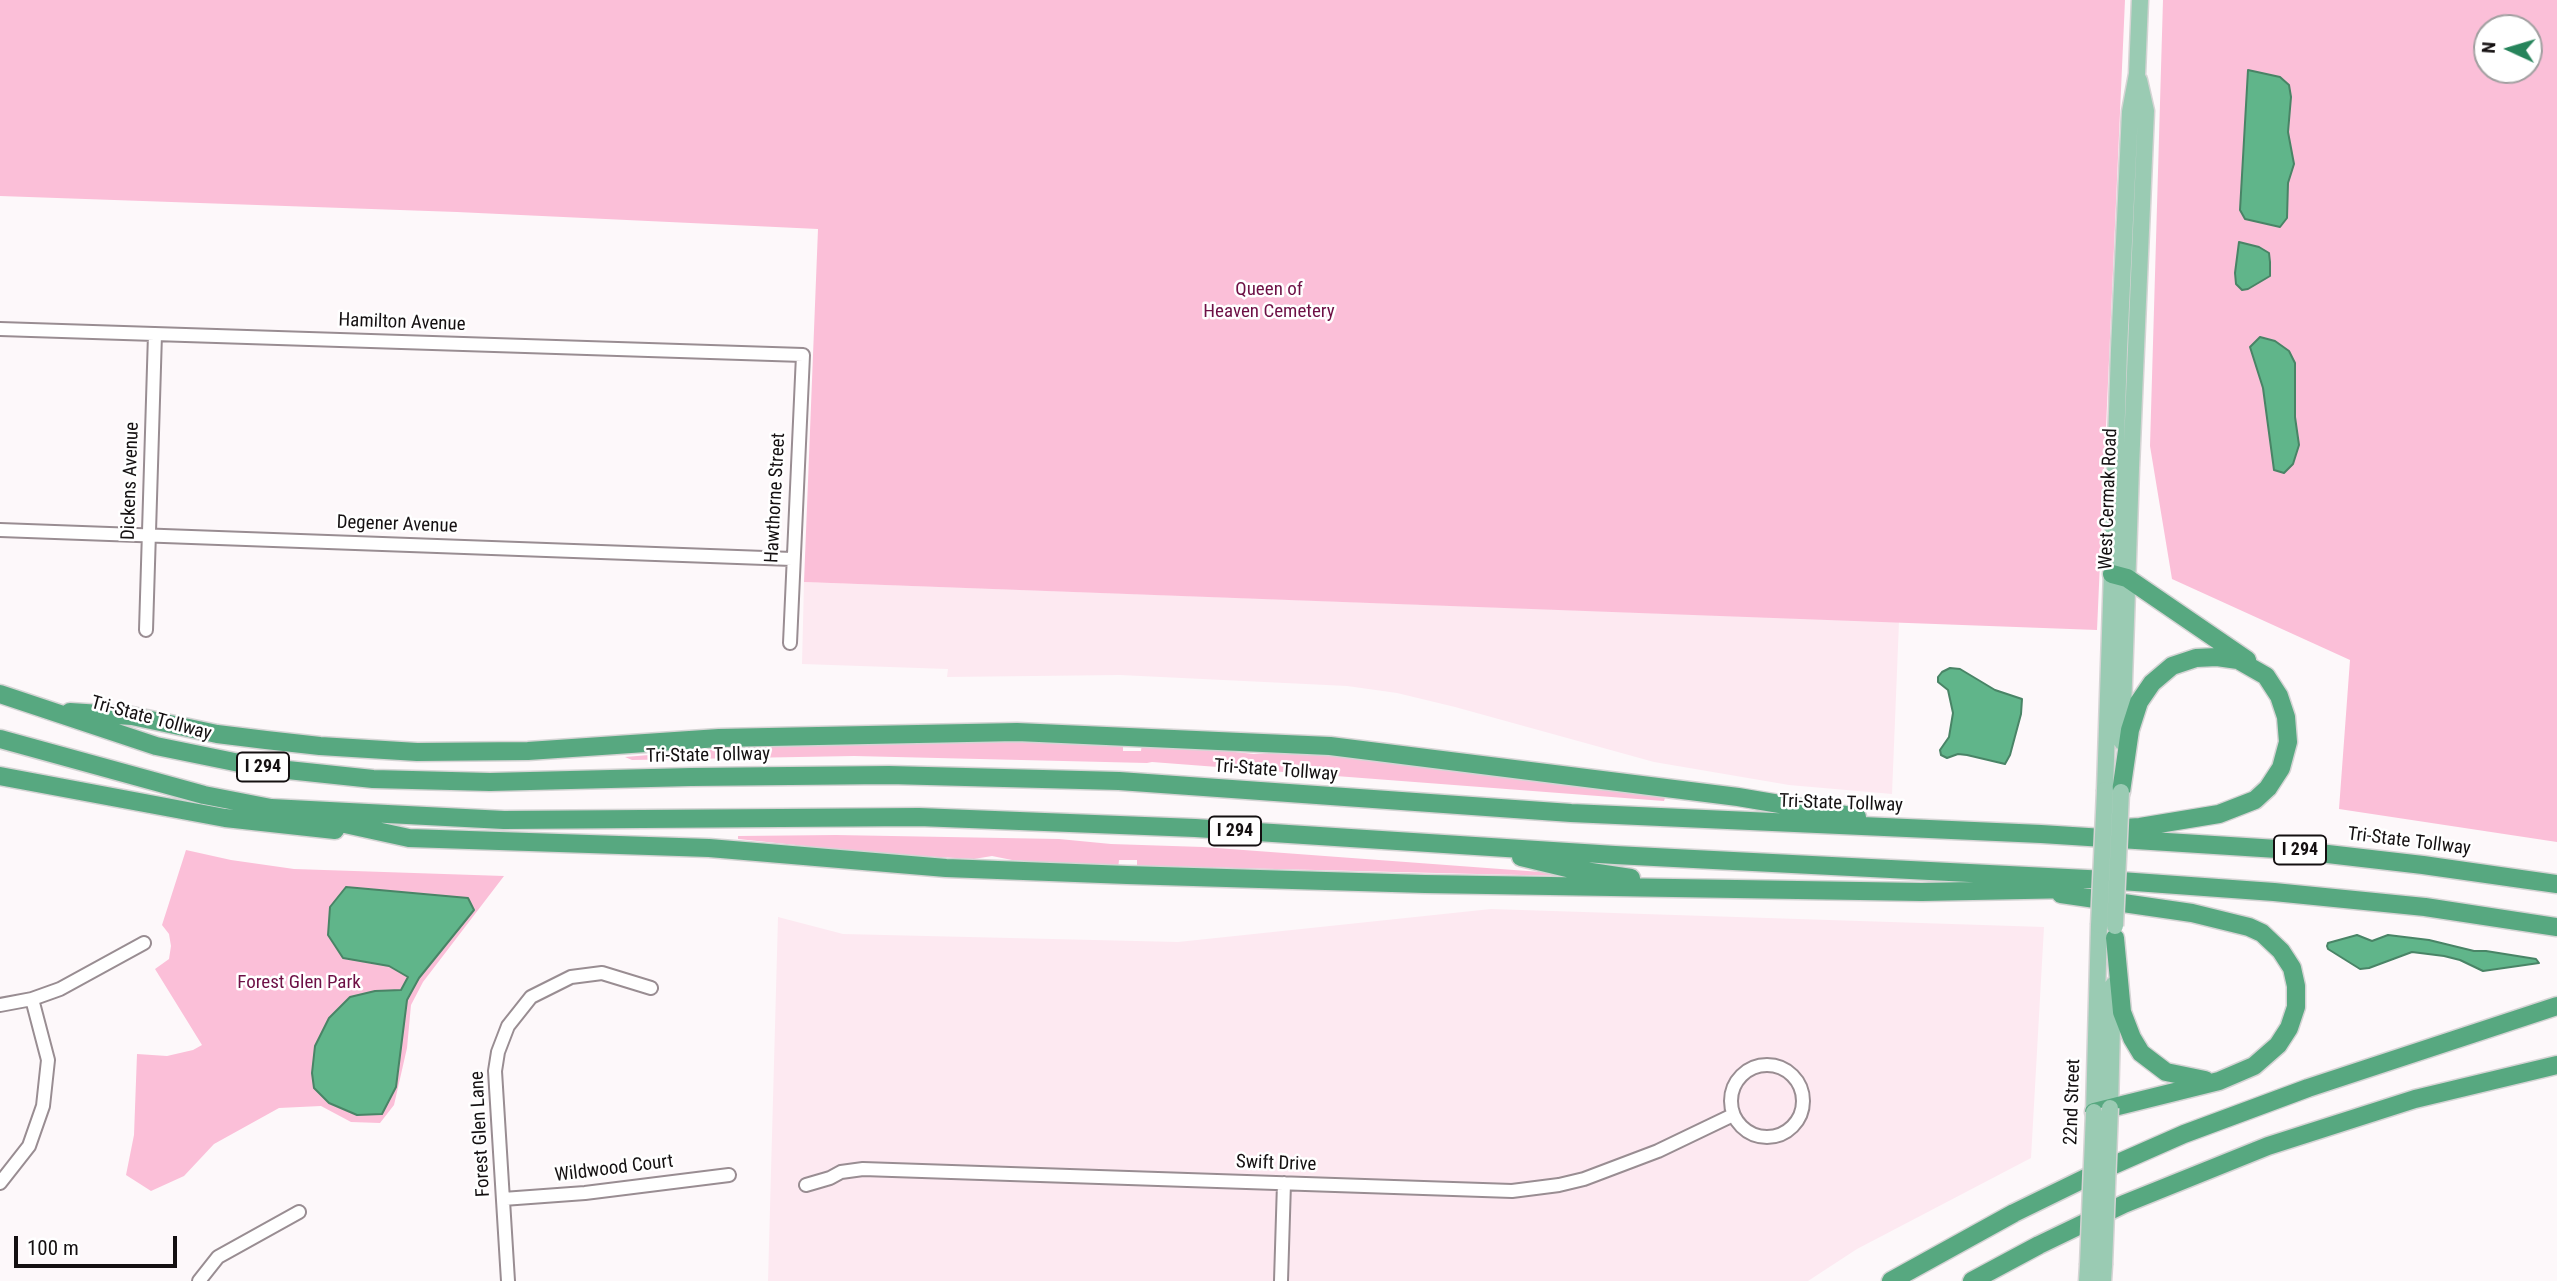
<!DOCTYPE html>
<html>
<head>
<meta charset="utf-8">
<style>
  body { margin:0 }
  #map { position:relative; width:2557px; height:1281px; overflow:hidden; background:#fdf8fa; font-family:"Roboto Condensed",sans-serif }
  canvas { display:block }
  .north { position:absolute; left:2473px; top:14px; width:70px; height:70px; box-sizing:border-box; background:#fff; border:2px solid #a19fa0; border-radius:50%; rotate:274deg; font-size:19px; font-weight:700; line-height:28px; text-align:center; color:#141011 }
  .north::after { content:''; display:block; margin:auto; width:24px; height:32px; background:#26845b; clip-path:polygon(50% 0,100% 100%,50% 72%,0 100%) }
  .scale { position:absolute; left:14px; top:1236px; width:163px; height:32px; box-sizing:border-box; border:4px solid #141011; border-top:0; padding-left:9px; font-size:21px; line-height:24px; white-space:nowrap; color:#141011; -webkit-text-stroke:5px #fff; paint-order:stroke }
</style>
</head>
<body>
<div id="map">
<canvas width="2557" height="1281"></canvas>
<div class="north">N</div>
<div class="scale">100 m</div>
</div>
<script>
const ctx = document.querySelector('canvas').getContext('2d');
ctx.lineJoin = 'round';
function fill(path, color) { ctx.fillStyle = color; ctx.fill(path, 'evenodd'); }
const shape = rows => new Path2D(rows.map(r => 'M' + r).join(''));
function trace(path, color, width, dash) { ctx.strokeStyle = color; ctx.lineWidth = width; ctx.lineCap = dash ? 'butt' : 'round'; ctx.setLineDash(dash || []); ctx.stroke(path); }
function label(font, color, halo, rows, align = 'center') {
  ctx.font = font + ' "Roboto Condensed",sans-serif'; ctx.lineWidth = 5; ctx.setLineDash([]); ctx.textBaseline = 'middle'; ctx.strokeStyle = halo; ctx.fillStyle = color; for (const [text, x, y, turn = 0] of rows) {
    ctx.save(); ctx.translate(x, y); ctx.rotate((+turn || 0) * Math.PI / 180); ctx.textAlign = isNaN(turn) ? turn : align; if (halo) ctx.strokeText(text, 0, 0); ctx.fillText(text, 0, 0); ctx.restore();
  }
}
fill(shape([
  [804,582,1899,622,1892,794,1789,785,1654,762,1455,707,1397,693,1347,686,1120,675,947,677,948,669,802,664],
  [1491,909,2044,927,2031,1158,1857,1249,1808,1281,768,1281,778,917,843,934,1178,942]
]), '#fde9f1');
fill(shape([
  [0,0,2125,0,2097,630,804,582,818,229,457,212,0,196],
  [2163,0,2557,0,2557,842,2339,809,2350,660,2172,579,2150,446],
  [2487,28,2529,28,2529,70,2487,70],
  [942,740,1123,744,1123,751,1141,751,1142,742,1254,754,1286,752,1374,759,1665,798,1664,801,1152,762,1147,763,854,756,632,760,625,757,782,744],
  [836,835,1059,839,1111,844,1203,847,1568,874,1568,876,1477,874,1154,866,1153,868,1137,867,1137,860,1119,860,1118,869,1012,860,992,856,974,859,882,854,738,839,738,836],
  [186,850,231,860,294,869,504,876,423,982,411,1005,407,1048,394,1105,380,1123,351,1122,321,1106,279,1108,214,1144,184,1176,151,1191,126,1175,134,1135,137,1054,167,1056,193,1050,202,1045,155,969,169,959,171,946,169,934,162,925]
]), '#fbbfd8');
const water = shape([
  [2248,70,2280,77,2289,85,2291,97,2288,132,2294,164,2288,183,2287,218,2280,227,2245,219,2240,210,2248,70],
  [2239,242,2259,247,2269,253,2270,262,2270,276,2248,289,2242,290,2236,284,2235,273,2239,242],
  [2260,337,2275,341,2289,351,2295,363,2295,417,2299,445,2293,464,2284,473,2274,470,2263,388,2250,347,2260,337],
  [1950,668,1960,669,1995,690,2022,699,2021,714,2010,755,2005,764,1967,755,1958,754,1947,758,1941,755,1940,750,1949,737,1953,713,1948,690,1938,682,1938,677,1942,672,1950,668],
  [346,887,468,898,474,910,419,978,407,1000,396,1087,382,1114,357,1115,329,1103,314,1088,312,1073,315,1046,329,1018,350,997,375,991,401,990,408,977,389,966,343,958,328,935,330,907,346,887],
  [2357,935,2372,941,2388,935,2429,940,2474,951,2486,951,2536,959,2539,963,2483,971,2460,960,2444,956,2412,952,2369,968,2360,969,2328,949,2327,946,2328,943,2357,935]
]);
fill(water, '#60b58a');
trace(water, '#498466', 2);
const minor = shape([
  [0,329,803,355,790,643],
  [0,530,792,559],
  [146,630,155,334],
  [0,1005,32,999,60,989,144,943],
  '1731 1101a36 36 0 1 1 72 0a36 36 0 1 1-72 0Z',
  [0,1183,29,1146,43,1106,48,1060,32,999],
  [806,1185,830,1178,841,1172,863,1169,1512,1191,1559,1185,1584,1179,1658,1151,1733,1115],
  [503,1199,585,1193,729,1175],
  [199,1281,218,1257,299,1212],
  [508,1281,495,1071,498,1052,508,1026,531,997,571,977,602,973,651,988],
  [1281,1281,1284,1183]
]);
const major = shape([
  [2122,742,2131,468,2146,111,2139,80],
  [2105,790,2119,350,2130,112,2137,74,2140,0],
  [2110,1108,2113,985],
  [2094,1112,2099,925],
  [2087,1281,2088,1265],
  [2103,1281,2104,1265]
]);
const highway = shape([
  [2112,574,2127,578,2247,660],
  [0,694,156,746,259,767,373,779,490,782,691,777,889,775,1119,781,1571,813,2041,834,2293,850,2423,865,2557,884],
  [70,712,132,716,217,734,266,740,320,746,417,752,528,751,719,738,1017,732,1330,746,1738,797,1857,817],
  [0,739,204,795,271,808,504,820,919,817,1195,828,1615,855,2107,880,2274,892,2425,907,2557,927],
  [0,776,225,818,335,830],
  [322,819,409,838,709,848,946,868,1127,875,1425,884,1922,892,2075,889],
  [2107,829,2140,827,2219,814,2255,800,2268,788,2281,768,2288,742,2286,717,2279,696,2266,676,2238,660,2217,657,2196,658,2172,666,2152,683,2139,702,2130,730,2121,792],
  [1521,857,1571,869,1631,878],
  [2061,894,2192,913,2249,927,2262,933,2281,951,2292,968,2296,986,2296,1007,2289,1028,2278,1045,2254,1066,2219,1081,2094,1112],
  [2115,938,2122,1012,2132,1038,2141,1053,2166,1072,2205,1080],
  [1891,1281,2014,1213,2100,1171,2184,1134,2308,1088,2557,1006],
  [1972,1281,2039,1245,2124,1204,2268,1146,2415,1099,2557,1065]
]);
trace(minor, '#998d92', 16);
trace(major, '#d5d4d4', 19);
trace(highway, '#d5d4d4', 21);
trace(minor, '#fff', 12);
trace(major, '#9acbb3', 16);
trace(highway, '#57a880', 18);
const majorBridge = shape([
  [2099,925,2105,790],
  [2115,926,2121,792],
  [2088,1265,2094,1112],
  [2104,1265,2110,1108]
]);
trace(majorBridge, '#d5d4d4', 19, []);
trace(majorBridge, '#9acbb3', 16);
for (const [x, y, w] of [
  [263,767,52],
  [1235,831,52],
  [2300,850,52]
]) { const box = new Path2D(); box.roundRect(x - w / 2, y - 14.5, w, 29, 5); ctx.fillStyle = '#fff'; ctx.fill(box); trace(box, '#141011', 2); }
label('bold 18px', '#141011', null, [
  ["I 294",263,767],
  ["I 294",1235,831],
  ["I 294",2300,850]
]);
label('19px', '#6d1045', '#fff', [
  ["Queen of",1269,290],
  ["Heaven Cemetery",1269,312],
  ["Forest Glen Park",299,983]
]);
label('19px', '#141011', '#fff', [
  ["Hamilton Avenue",402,323,2],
  ["Dickens Avenue",131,481,-88],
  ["Hawthorne Street",776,498,-87],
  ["West Cermak Road",2109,499,-88],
  ["Degener Avenue",397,525,2],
  ["Tri-State Tollway",151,719,15],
  ["Tri-State Tollway",708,756,-1],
  ["Tri-State Tollway",1276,771,4],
  ["Tri-State Tollway",1841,804,2],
  ["Tri-State Tollway",2409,842,7],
  ["22nd Street",2073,1102,-88],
  ["Forest Glen Lane",481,1134,-93],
  ["Swift Drive",1276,1164,2],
  ["Wildwood Court",614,1169,-7]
]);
</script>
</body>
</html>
